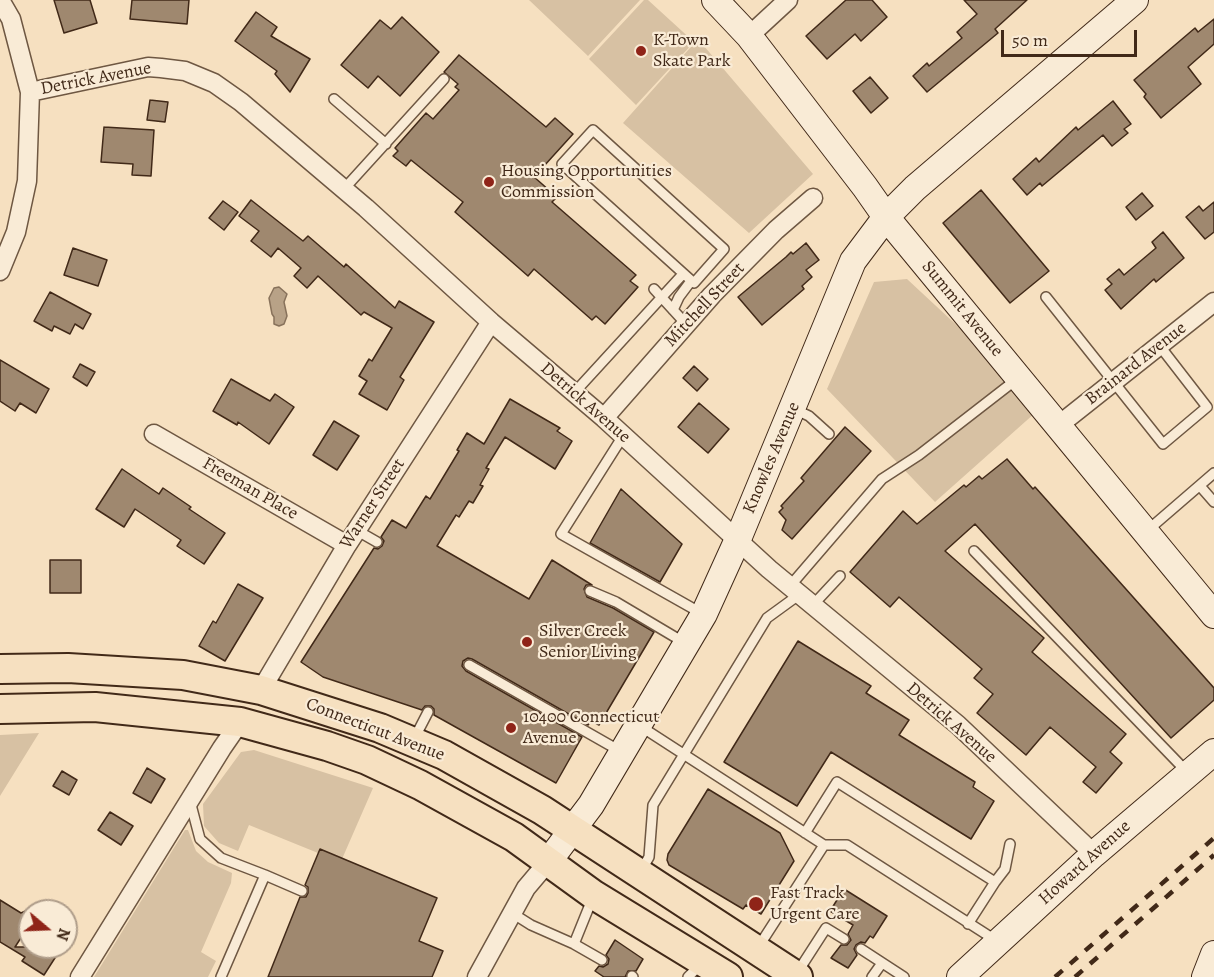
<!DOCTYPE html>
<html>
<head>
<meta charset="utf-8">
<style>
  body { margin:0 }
  #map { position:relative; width:1214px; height:977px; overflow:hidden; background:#f6e0c0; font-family:Alegreya,serif }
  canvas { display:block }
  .north { position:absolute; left:18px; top:899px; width:60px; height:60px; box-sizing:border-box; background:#f9ebd6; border:2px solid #af9d8a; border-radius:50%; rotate:109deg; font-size:16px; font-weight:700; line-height:24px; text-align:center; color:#412918 }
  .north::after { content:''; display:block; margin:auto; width:21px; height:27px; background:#8f2418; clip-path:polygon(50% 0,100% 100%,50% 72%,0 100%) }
  .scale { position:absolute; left:1001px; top:30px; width:136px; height:27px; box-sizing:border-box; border:3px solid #412918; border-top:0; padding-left:8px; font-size:18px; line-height:21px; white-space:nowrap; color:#412918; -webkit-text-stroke:4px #f9ebd6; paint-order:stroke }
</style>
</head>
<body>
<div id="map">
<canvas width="1214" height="977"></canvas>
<div class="north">N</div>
<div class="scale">50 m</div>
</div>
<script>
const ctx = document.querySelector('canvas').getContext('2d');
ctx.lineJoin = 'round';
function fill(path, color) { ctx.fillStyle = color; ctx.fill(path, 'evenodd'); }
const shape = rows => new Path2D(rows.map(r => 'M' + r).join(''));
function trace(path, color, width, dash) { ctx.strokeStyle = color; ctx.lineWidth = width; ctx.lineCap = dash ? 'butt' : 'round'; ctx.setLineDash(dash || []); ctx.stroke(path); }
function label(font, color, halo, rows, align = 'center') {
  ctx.font = font + ' Alegreya,serif'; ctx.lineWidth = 4.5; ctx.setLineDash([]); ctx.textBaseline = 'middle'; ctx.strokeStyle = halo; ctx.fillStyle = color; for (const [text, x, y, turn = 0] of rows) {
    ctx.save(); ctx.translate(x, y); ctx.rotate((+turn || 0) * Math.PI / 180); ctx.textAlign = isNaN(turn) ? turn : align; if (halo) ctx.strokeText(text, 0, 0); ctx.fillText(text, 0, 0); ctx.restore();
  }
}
fill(shape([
  [529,0,640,0,588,56],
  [644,0,648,0,694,42,636,105,589,59],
  [698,39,813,174,749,233,623,123],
  [907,279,964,332,1035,413,935,502,827,389,874,282],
  [39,733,0,796,0,735],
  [254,750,373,788,342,859,320,849,318,853,249,825,238,851,219,843,204,826,203,804,241,752],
  [185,830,188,830,196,851,208,862,232,873,231,883,201,952,216,961,208,977,94,977]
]), '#d7c1a3');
const water = shape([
  [279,287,287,294,284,302,287,316,284,324,279,326,274,324,274,317,272,314,269,298,274,288,279,287]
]);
fill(water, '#b8a287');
trace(water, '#88725b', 1.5);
const building = shape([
  [54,0,90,0,97,23,64,33,54,0],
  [132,0,189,0,187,24,130,19,132,0],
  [846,0,872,0,887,17,861,41,855,34,827,59,806,36,846,0],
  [964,0,1027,0,995,29,998,33,927,92,913,76,927,63,929,66,962,38,957,32,977,14,964,0],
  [256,12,277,27,271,36,310,59,290,92,275,74,277,71,235,41,256,12],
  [402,17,439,52,400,96,378,76,368,88,341,65,380,20,391,29,402,17],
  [1214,19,1214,44,1188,67,1201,84,1161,118,1144,97,1146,94,1134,80,1195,28,1198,32,1214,19],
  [459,55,546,127,555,118,573,134,534,177,557,197,552,202,636,275,630,281,638,287,605,324,596,316,592,320,534,269,528,276,455,212,463,202,411,160,406,166,393,156,398,151,395,148,426,113,433,119,459,90,455,87,458,84,444,72,459,55],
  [870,77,888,98,871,113,853,91,870,77],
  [150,100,168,102,165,122,147,120,150,100],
  [1113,101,1131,124,1124,129,1128,133,1112,146,1103,135,1042,186,1040,183,1027,195,1013,179,1036,158,1039,162,1076,127,1078,130,1113,101],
  [104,127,154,130,151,176,132,175,133,164,101,162,104,127],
  [981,190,1049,271,1010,303,943,223,981,190],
  [1142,193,1153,206,1136,220,1126,207,1142,193],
  [251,200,303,241,308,236,344,267,346,264,395,308,399,301,434,322,400,377,404,380,387,410,359,394,367,381,359,376,369,359,372,361,392,328,364,312,361,315,318,276,307,288,294,276,301,268,278,248,271,257,251,241,259,231,239,216,251,200],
  [223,201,238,212,224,230,209,218,223,201],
  [1214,202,1214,232,1205,239,1186,217,1199,206,1203,211,1214,202],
  [1163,232,1184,258,1156,282,1154,279,1121,309,1105,290,1112,284,1107,279,1119,269,1124,275,1156,248,1152,242,1163,232],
  [806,243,819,260,806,270,812,277,802,286,804,289,762,325,738,297,786,257,791,252,793,254,806,243],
  [73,248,107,260,98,286,64,275,73,248],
  [50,292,91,314,83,329,75,324,70,334,54,326,52,331,34,321,50,292],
  [0,360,49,389,36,413,20,403,15,411,0,401,0,360],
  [80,364,95,372,87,386,73,377,80,364],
  [694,366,708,379,697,391,683,378,694,366],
  [231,379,270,401,275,394,294,407,269,444,238,422,237,425,213,411,231,379],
  [510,399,560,428,557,431,572,441,555,469,505,437,486,468,489,469,480,485,483,486,473,503,469,501,459,517,456,515,437,546,529,599,552,560,592,585,586,585,584,589,587,597,613,608,654,632,599,725,591,721,588,725,472,659,468,658,463,661,462,666,466,671,582,737,556,783,434,715,434,709,431,706,425,706,422,710,323,677,301,662,374,548,378,549,382,546,384,541,381,537,392,520,406,528,426,496,430,499,459,451,457,450,467,433,484,444,510,399],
  [699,403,729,429,708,453,678,427,699,403],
  [334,421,359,436,337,470,313,455,334,421],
  [845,427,871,451,792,539,782,530,786,520,779,512,783,508,781,506,804,481,801,478,845,427],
  [1007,459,1033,489,1035,487,1214,688,1214,700,1171,738,975,524,945,551,1044,638,1032,652,1126,734,1110,752,1122,763,1096,793,1083,782,1096,767,1050,727,1026,755,977,713,993,694,974,678,982,669,899,597,890,607,850,572,903,511,917,524,964,485,966,487,979,476,982,479,1007,459],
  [122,469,159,494,163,488,191,507,189,509,225,533,204,564,177,546,181,540,135,509,124,527,96,509,122,469],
  [621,489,682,544,660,582,590,543,621,489],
  [50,560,81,560,81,593,50,593,50,560],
  [238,584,263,598,225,661,199,646,213,621,216,623,238,584],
  [798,641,871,686,866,693,909,720,899,735,975,782,973,787,994,801,971,839,831,752,797,806,724,762,798,641],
  [147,768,165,779,151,803,133,793,147,768],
  [62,771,77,780,69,795,53,786,62,771],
  [708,789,780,833,794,861,761,914,746,905,743,909,669,865,667,860,668,854,708,789],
  [110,812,133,826,121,845,98,830,110,812],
  [320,849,437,898,419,941,443,951,432,977,268,977,300,897,306,897,308,893,308,887,305,885,320,849],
  [844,889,887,916,873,938,870,936,865,943,861,942,856,945,854,949,857,955,848,968,831,958,841,945,847,945,851,940,848,934,853,925,830,911,844,889],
  [0,900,21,913,30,909,30,924,15,947,62,947,44,975,22,961,25,957,0,942,0,900],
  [615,940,643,959,636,971,628,971,625,977,604,977,595,971,599,966,603,967,608,964,609,959,606,955,615,940]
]);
fill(building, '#9f886f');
trace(building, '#412918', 1.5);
const lane = shape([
  [334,99,386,144],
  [593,130,724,249,694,283,562,164,593,130],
  [344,189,444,79],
  [654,289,686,324],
  [1046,297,1163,444,1207,407,1159,345],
  [673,310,679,297,691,281],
  [574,393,683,274],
  [794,409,809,416,829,434],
  [623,436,561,534,701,613],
  [1200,486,1214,502],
  [356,530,377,542],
  [1148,530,1214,473],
  [974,551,1187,772],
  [790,586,882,479,919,455,1017,379],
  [590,591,616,602,685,643],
  [813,605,840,576],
  [469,665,620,751],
  [640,726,824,845,847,845,989,936,994,942],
  [414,739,428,712],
  [190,801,200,839,221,858,265,875],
  [805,833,837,782,995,882,968,924],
  [641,871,649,857,653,805,767,618,800,594],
  [995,882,1005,869,1010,844],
  [512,913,531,925,574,944,602,960],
  [574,944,593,897],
  [759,946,824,845],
  [861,949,904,977],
  [797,973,826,928,844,939],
  [632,976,633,977],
  [221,977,265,875,302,891],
  [688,977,701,964],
  [872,977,882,963]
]);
const street = shape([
  [749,36,788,0],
  [30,92,148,67,161,68,185,71,214,83,241,102,366,208,491,322,604,418,769,569,958,725,1094,854],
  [0,271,16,232,27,181,30,92,11,19,0,0],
  [604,418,712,295,776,230,813,198],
  [1059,425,1214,302],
  [154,434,347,545],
  [261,690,347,545,491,322],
  [80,977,222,748,240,722],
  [477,977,526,888,548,862]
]);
const secondary = shape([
  [715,0,749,36,865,187,886,217,1214,615],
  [548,862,591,805,704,614,738,539,853,261,886,217,915,188,1135,0],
  [960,977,1094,854,1214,752],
  [1205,977,1214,954]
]);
const primary = shape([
  [0,669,68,668,183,675,261,690,380,728,444,755,542,810,798,977],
  [0,709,95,707,240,722,327,746,367,760,420,785,514,837,594,895,728,977]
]);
trace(lane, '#6e5742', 12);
trace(street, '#6e5742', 21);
trace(secondary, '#412918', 28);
trace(primary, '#412918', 32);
trace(lane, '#f9ebd6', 9);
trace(street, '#f9ebd6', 18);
trace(secondary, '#f9ebd6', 26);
trace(primary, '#f6e0c0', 28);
trace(shape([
  [1055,977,1214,838],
  [1075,977,1214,855]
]), '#412918', 4.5, [10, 10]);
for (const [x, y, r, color] of [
  [641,51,6,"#8f2418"],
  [489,182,6,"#8f2418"],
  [527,642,6,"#8f2418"],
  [511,728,6,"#8f2418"],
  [756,904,8,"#8f2418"]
]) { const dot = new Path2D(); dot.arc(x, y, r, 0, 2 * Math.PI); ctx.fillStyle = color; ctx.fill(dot); trace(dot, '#f9ebd6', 2); }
label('18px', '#412918', '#f9ebd6', [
  ["K-Town",653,41],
  ["Skate Park",653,62],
  ["Housing Opportunities",501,172],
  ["Commission",501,193],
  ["Silver Creek",539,632],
  ["Senior Living",539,653],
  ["10400 Connecticut",523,718],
  ["Avenue",523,739],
  ["Fast Track",770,894],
  ["Urgent Care",770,915]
], 'left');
label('18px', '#412918', '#f9ebd6', [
  ["Detrick Avenue",96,79,-11],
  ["Mitchell Street",705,305,-47],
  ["Summit Avenue",962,309,51],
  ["Brainard Avenue",1136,364,-38],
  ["Detrick Avenue",585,403,41],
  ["Knowles Avenue",772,458,-67],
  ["Freeman Place",250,489,30],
  ["Warner Street",373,504,-57],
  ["Detrick Avenue",951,723,41],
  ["Connecticut Avenue",375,730,21],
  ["Howard Avenue",1085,863,-42]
]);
</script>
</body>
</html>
